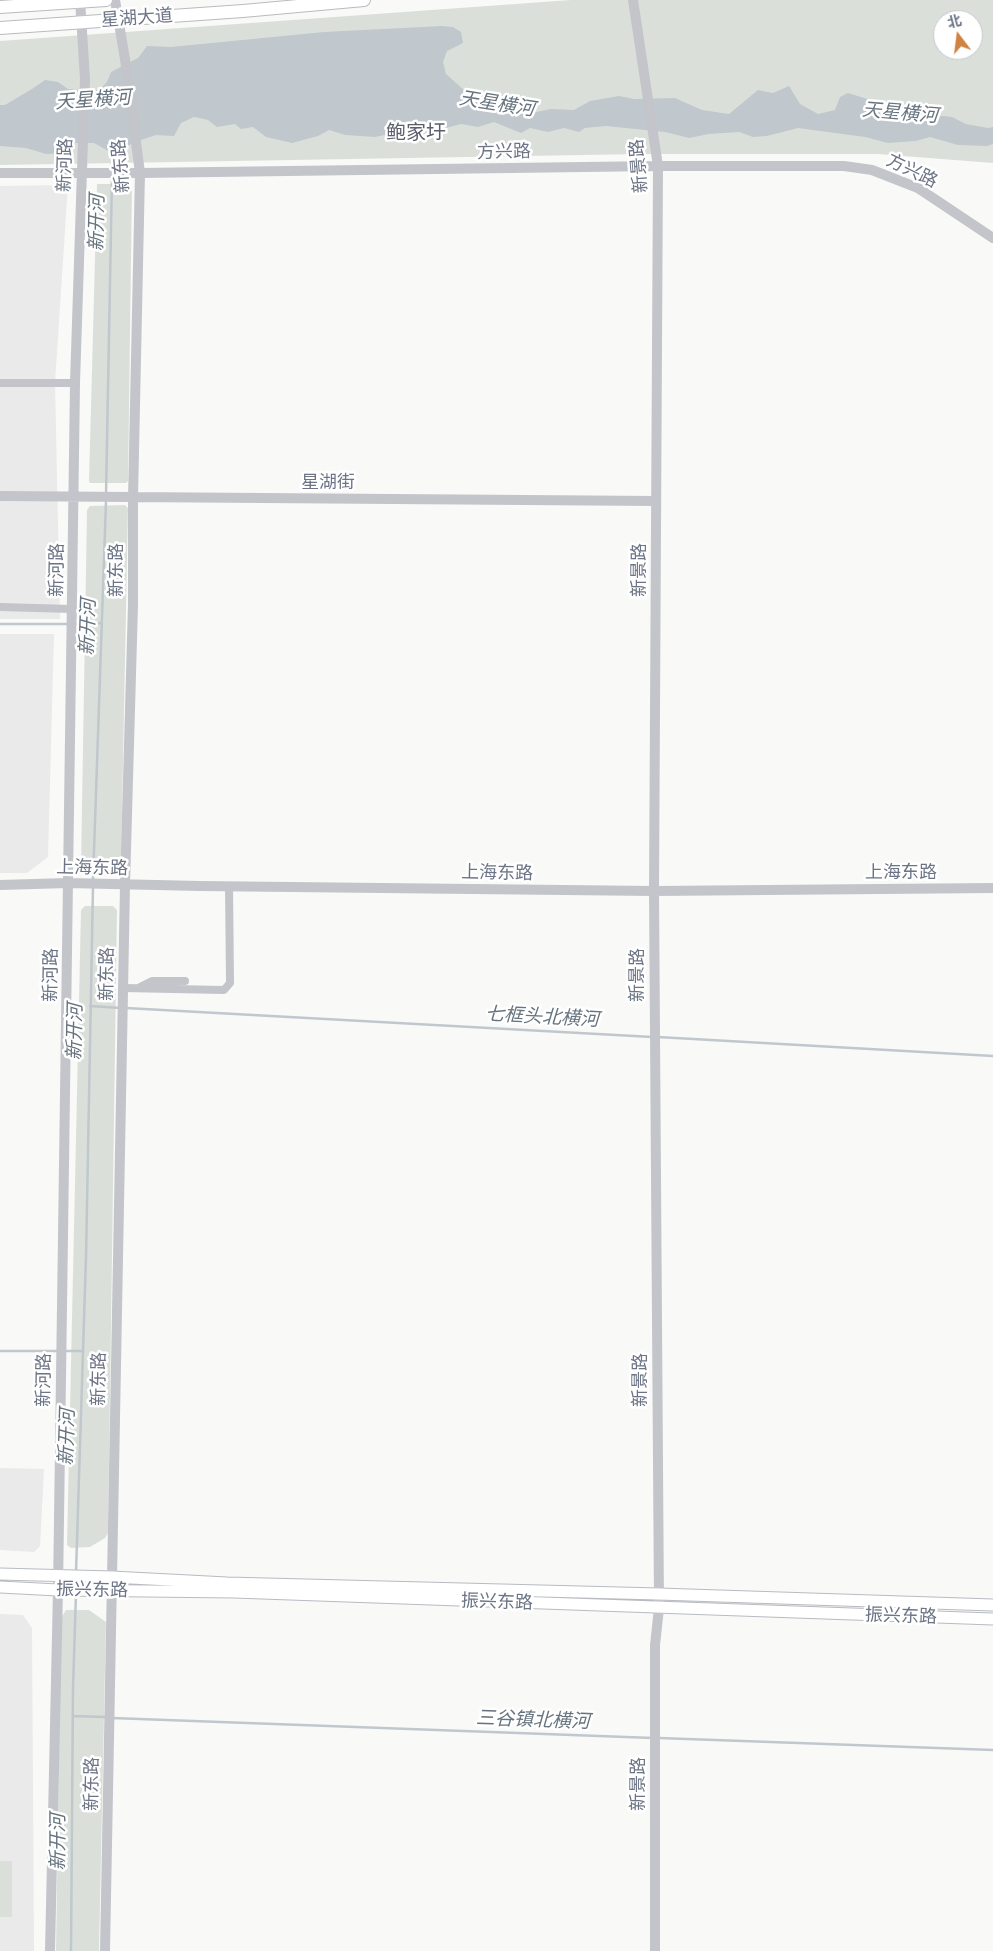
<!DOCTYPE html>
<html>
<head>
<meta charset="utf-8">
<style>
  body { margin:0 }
  #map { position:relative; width:993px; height:1951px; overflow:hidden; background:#f9f9f8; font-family:Raleway,"Noto Sans SC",sans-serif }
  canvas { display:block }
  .north { position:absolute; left:933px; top:10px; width:50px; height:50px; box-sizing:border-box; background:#fff; border:1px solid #c4c7ce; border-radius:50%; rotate:345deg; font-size:14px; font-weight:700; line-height:20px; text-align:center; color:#6c7485 }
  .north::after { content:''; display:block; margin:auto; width:18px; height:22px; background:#d08241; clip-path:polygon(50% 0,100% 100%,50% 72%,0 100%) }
</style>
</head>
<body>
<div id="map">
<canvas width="993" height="1951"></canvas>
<div class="north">北</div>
</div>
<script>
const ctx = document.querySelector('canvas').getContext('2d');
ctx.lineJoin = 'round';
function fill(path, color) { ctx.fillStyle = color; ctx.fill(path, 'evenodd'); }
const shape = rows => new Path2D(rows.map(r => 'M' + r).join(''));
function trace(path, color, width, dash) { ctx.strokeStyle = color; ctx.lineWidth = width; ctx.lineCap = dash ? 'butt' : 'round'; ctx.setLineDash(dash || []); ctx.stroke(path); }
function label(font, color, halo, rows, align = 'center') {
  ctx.font = font + ' Raleway,"Noto Sans SC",sans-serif'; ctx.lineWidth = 5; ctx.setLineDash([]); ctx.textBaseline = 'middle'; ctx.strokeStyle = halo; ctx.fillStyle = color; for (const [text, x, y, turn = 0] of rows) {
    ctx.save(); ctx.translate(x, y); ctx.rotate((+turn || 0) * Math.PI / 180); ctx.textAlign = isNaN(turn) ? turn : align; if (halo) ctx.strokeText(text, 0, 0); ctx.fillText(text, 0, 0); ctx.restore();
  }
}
fill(shape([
  [68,185,55,382,60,619,0,619,0,186],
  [0,634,54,634,48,857,27,873,0,873],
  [0,1468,44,1469,40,1546,34,1552,0,1550],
  [0,1614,23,1615,32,1628,34,1951,0,1951]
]), '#eaeaeb');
fill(shape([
  [571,0,993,0,993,163,878,154,642,154,0,165,0,41],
  [943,20,973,20,973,50,943,50],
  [97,184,127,184,132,188,128,481,126,483,90,483,89,481],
  [125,505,128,508,121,863,110,868,86,868,81,865,87,510,90,506],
  [85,906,113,906,117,910,108,1533,105,1538,90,1547,71,1548,67,1545,81,910],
  [66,1610,89,1610,106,1622,99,1951,56,1951,61,1618],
  [0,1861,12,1861,12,1917,0,1917]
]), '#dae0d9');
fill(shape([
  [442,26,453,27,461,32,463,43,447,51,443,62,446,74,465,91,481,92,488,103,502,103,512,114,532,113,551,109,574,110,590,101,619,96,634,99,675,98,702,110,729,114,758,90,773,93,789,86,800,104,818,114,835,110,840,97,848,93,880,103,886,116,899,122,943,116,952,117,966,124,988,128,993,127,993,144,987,146,958,145,930,137,916,141,888,143,865,137,798,128,767,136,753,137,739,132,709,134,689,138,665,132,606,126,585,128,579,132,564,128,548,132,530,128,521,133,494,122,478,127,461,124,446,128,416,123,408,130,375,137,345,135,329,130,318,136,292,143,266,137,253,127,241,129,235,124,217,127,208,120,194,117,181,123,174,136,156,135,138,141,112,153,94,143,68,143,66,153,46,154,26,148,0,146,0,105,5,105,32,89,45,80,58,82,68,89,94,91,101,88,107,82,111,72,138,58,147,46,171,47,324,32]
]), '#c0c7cd');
trace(shape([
  [112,170,112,151],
  [106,495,112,176],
  [0,624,68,624],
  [74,624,102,623],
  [93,880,106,501],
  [90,1006,121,1008],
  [126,1008,652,1037],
  [658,1037,993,1056],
  [0,1351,58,1351],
  [64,1351,83,1351],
  [76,1572,86,1257,93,886],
  [73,1716,106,1717],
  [112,1718,653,1738],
  [659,1738,993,1750],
  [71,1951,73,1688,76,1593]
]), '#c0c7cd', 2.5);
const secondary = shape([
  [0,1574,112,1577,227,1583,659,1594,993,1605],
  [0,1587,58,1590,234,1592,993,1619]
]);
const primary = shape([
  [0,7,106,0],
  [0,28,243,11,364,0]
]);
trace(secondary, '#b8bbc0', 13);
trace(primary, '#b9bbbf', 14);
trace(shape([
  [0,383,75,383],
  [0,607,72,609],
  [140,987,152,981,185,981],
  [123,988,224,990,230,983,229,886]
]), '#c3c5ca', 8);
trace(shape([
  [633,0,658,166,654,891,659,1608,655,1645,655,1951],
  [0,173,140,173,658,166,844,166,872,170,918,188,993,238],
  [0,496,656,501],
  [0,885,68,883,200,886,654,891,993,888],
  [50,1951,58,1590,75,383,85,79,80,0],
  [105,1951,125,885,133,604,133,498,140,173,125,59,115,0]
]), '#c3c5ca', 10);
trace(secondary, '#fff', 11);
trace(primary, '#fff', 12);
label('18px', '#6c7485', '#fff', [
  ["星湖大道",137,18,-4],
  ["方兴路",504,152,-1],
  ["新河路",65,165,-88],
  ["新东路",121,166,-95],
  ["新景路",639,166,-95],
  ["方兴路",912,171,26],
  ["星湖街",328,483],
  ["新河路",57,570,-89],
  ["新东路",117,570,-90],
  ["新景路",640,570,-90],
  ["上海东路",92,868,1],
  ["上海东路",497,873,1],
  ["上海东路",901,873],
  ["新东路",107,974,-89],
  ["新河路",51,975,-89],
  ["新景路",638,975,-90],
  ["新东路",99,1379,-89],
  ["新河路",44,1380,-89],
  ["新景路",641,1380,-90],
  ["振兴东路",92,1590,1],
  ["振兴东路",497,1602,2],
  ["振兴东路",901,1616,2],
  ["新东路",92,1784,-89],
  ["新景路",639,1784,-90]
]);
label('italic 19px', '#67747f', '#fff', [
  ["天星横河",93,100,-4],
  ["天星横河",497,104,9],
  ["天星横河",900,113,5],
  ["新开河",97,223,-89],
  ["新开河",88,627,-88],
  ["七框头北横河",542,1017,3],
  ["新开河",75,1032,-89],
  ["新开河",67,1437,-88],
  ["三谷镇北横河",533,1720,2],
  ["新开河",58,1842,-90]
]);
label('20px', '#595f6b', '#fff', [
  ["鲍家圩",416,133]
]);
</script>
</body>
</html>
